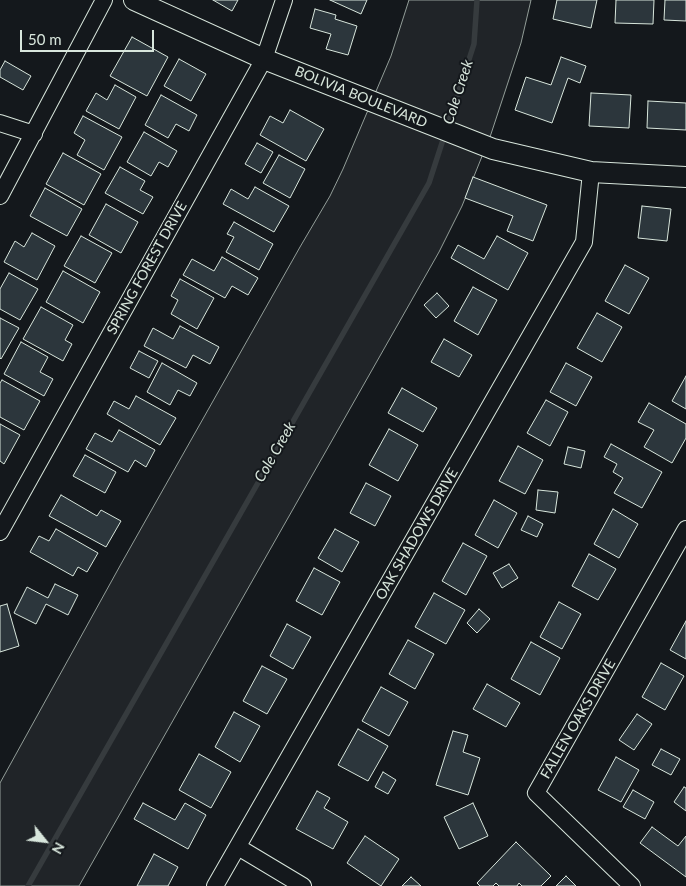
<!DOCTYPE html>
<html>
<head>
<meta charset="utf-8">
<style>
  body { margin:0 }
  #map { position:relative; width:686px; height:886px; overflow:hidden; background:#14181c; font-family:Lato,sans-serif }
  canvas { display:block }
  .north { position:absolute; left:20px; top:816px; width:50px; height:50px; -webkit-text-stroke:4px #14181c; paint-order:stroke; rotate:119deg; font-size:14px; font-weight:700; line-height:20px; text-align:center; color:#d8e6dc }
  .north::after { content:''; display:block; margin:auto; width:18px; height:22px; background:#d8e6dc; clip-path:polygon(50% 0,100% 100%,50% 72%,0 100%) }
  .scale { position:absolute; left:20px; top:30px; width:134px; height:22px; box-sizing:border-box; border:2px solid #d8e6dc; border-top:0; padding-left:6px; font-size:15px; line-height:18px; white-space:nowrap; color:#d8e6dc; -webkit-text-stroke:4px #14181c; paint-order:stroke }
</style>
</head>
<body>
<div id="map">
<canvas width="686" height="886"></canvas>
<div class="north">N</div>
<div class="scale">50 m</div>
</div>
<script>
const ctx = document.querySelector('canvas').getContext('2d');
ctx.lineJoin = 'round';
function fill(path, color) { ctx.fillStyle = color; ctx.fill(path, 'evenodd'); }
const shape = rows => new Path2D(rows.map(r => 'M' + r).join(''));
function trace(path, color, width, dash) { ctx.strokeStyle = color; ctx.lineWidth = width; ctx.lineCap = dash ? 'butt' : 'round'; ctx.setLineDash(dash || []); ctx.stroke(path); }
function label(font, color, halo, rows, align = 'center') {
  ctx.font = font + ' Lato,sans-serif'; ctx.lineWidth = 4; ctx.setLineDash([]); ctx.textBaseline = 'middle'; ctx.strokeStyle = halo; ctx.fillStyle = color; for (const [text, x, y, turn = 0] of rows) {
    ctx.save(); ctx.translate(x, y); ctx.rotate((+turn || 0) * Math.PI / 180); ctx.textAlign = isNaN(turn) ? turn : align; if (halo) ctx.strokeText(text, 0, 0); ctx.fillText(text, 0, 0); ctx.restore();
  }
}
const green = shape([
  [409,0,531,0,521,43,491,134,462,206,439,252,79,886,0,886,0,783,121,564,300,247,330,196,343,169,391,56,409,0]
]);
fill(green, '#202428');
trace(green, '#939e99', 1);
trace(shape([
  [28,886,429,183,474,44,477,0]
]), '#363b3e', 5.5);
const building = shape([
  [213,0,238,0,232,11,213,0],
  [330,0,367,0,361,14,330,0],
  [557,0,597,0,591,28,553,19,557,0],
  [616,0,654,0,653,24,615,23,616,0],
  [665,0,686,0,686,21,664,20,665,0],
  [315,9,336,15,335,19,357,26,348,55,326,49,331,34,310,28,315,9],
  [132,37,168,57,147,96,110,76,132,37],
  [561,57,586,66,580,83,568,78,552,123,515,110,526,77,551,85,561,57],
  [179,59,206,74,191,101,164,86,179,59],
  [5,61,31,76,23,90,0,77,0,70,5,61],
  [115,85,136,97,119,129,86,111,96,93,107,100,115,85],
  [591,93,631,95,629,128,589,126,591,93],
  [161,95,197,115,189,131,176,124,168,138,145,125,161,95],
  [648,101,686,103,686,130,647,128,648,101],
  [290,110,324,129,306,161,260,135,270,116,283,123,290,110],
  [83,116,122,137,104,170,77,155,85,140,74,133,83,116],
  [144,132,177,151,168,167,159,162,151,176,127,162,144,132],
  [257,143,273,152,261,173,245,164,257,143],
  [63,153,101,174,84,205,46,184,63,153],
  [279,155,305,169,290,198,263,183,279,155],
  [120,167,145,181,140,190,153,197,143,214,105,193,120,167],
  [473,177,547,205,533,241,507,231,513,216,465,198,473,177],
  [255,187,289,206,274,232,223,204,231,189,248,199,255,187],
  [45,188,82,209,67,236,30,216,45,188],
  [106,204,138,222,121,253,89,235,106,204],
  [642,206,671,209,667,241,638,238,642,206],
  [234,222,273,244,259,270,226,252,234,237,227,234,234,222],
  [32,233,55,246,37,280,4,262,15,241,24,247,32,233],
  [81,236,112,253,95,283,64,266,81,236],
  [497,236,528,253,508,290,451,258,458,245,484,259,497,236],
  [222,257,258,278,248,295,232,286,225,298,183,275,192,259,214,271,222,257],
  [625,265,649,278,629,314,605,301,625,265],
  [63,271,100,292,83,323,46,302,63,271],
  [9,273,38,289,20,320,0,309,0,289,9,273],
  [180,279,214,298,197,329,171,314,178,300,171,296,180,279],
  [473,287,497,300,478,335,454,321,473,287],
  [437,293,449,306,436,318,424,305,437,293],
  [41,307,73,325,65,340,72,344,63,361,23,339,41,307],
  [597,313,622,327,602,362,577,348,597,313],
  [0,318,19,328,1,359,0,358,0,318],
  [180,326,219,347,210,364,193,355,186,368,144,346,153,328,173,339,180,326],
  [444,339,472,355,459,377,431,362,444,339],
  [21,342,48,357,40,372,53,379,44,396,4,374,21,342],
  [139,351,158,361,149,378,130,368,139,351],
  [162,363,197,383,190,396,178,390,170,405,147,392,162,363],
  [566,363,592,377,576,406,550,392,566,363],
  [686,376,686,409,672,401,686,376],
  [2,380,40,401,24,430,0,417,0,383,2,380],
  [402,388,437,408,423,432,388,413,402,388],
  [136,396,176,418,160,445,107,414,114,401,129,409,136,396],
  [546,400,568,412,550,446,527,433,546,400],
  [649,403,686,424,686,438,672,463,644,447,654,430,638,422,649,403],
  [0,424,20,435,4,464,0,461,0,424],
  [389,429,418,445,398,481,369,465,389,429],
  [119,430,155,450,146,467,135,460,128,472,86,449,95,433,112,442,119,430],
  [611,444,662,472,642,508,614,493,623,478,613,472,617,464,604,457,611,444],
  [518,446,543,460,525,494,499,481,518,446],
  [568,447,585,451,581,468,564,464,568,447],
  [85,455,116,472,105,493,73,476,85,455],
  [366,483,391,496,375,526,350,513,366,483],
  [538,490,558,492,555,513,536,510,538,490],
  [61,495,97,516,101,510,121,521,106,547,49,516,61,495],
  [494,500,517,513,498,548,475,535,494,500],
  [613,509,638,524,619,558,594,544,613,509],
  [528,516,543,524,537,537,521,530,528,516],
  [56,529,98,553,87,572,78,567,73,576,30,552,39,536,49,541,56,529],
  [335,529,359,542,342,572,318,558,335,529],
  [463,543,487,556,466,595,442,581,463,543],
  [589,554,616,569,598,600,572,586,589,554],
  [509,564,518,578,502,588,493,573,509,564],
  [314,568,340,582,322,615,296,601,314,568],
  [55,584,78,595,68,615,46,604,36,624,14,613,27,587,48,598,55,584],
  [434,593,465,610,446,644,415,627,434,593],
  [559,602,581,614,562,649,540,637,559,602],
  [7,604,19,646,0,652,0,606,7,604],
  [479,609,490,619,477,633,467,623,479,609],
  [686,621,686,659,670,650,686,621],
  [287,624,311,637,293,669,270,656,287,624],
  [408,640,434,654,415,689,389,674,408,640],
  [531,642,560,658,540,695,511,679,531,642],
  [661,663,684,676,665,710,642,697,661,663],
  [262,666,287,679,267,714,243,701,262,666],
  [487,684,520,703,506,727,473,709,487,684],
  [381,687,408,702,389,736,362,721,381,687],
  [234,712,260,726,240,762,215,747,234,712],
  [637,714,652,724,634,750,619,740,637,714],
  [358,729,388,746,368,781,338,765,358,729],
  [453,731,468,735,463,752,480,758,468,795,436,785,453,731],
  [661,749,680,759,671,775,652,765,661,749],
  [199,754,231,772,211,808,179,790,199,754],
  [616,757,639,770,621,802,598,790,616,757],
  [383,772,396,780,388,794,375,787,383,772],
  [684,787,686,788,686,811,674,802,684,787],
  [633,790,654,802,645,819,623,807,633,790],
  [317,791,330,798,324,808,348,822,333,849,296,829,317,791],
  [143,803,175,820,185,803,206,815,188,849,134,819,143,803],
  [473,803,488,836,459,849,444,817,473,803],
  [652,827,678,846,686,836,686,877,640,843,652,827],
  [365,836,399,859,381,886,347,863,365,836],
  [516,842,551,876,541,886,522,886,519,883,517,886,499,886,496,883,493,886,480,886,477,883,516,842],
  [154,854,178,867,168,886,137,886,154,854],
  [566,876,576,886,556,886,566,876],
  [411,877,421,886,402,886,411,877]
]);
fill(building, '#2c363c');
trace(building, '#d8e6dc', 1);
const minor = shape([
  [0,123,34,134],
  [0,196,104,0],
  [0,532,264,59,284,0],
  [238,847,303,886],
  [215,886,584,242,591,172],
  [632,886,536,793,686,529]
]);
const tertiary = shape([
  [134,0,264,59,493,149,591,172,686,177]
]);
trace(minor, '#d8e6dc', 18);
trace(tertiary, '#d8e6dc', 22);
trace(minor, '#14181c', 16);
trace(tertiary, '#14181c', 20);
label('14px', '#d8e6dc', '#14181c', [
  ["BOLIVIA BOULEVARD",361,97,22],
  ["SPRING FOREST DRIVE",147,268,-61],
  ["OAK SHADOWS DRIVE",417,534,-60],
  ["FALLEN OAKS DRIVE",578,719,-60]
]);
label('italic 15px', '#d8e6dc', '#14181c', [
  ["Cole Creek",458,92,-72],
  ["Cole Creek",275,452,-60]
]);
</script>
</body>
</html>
